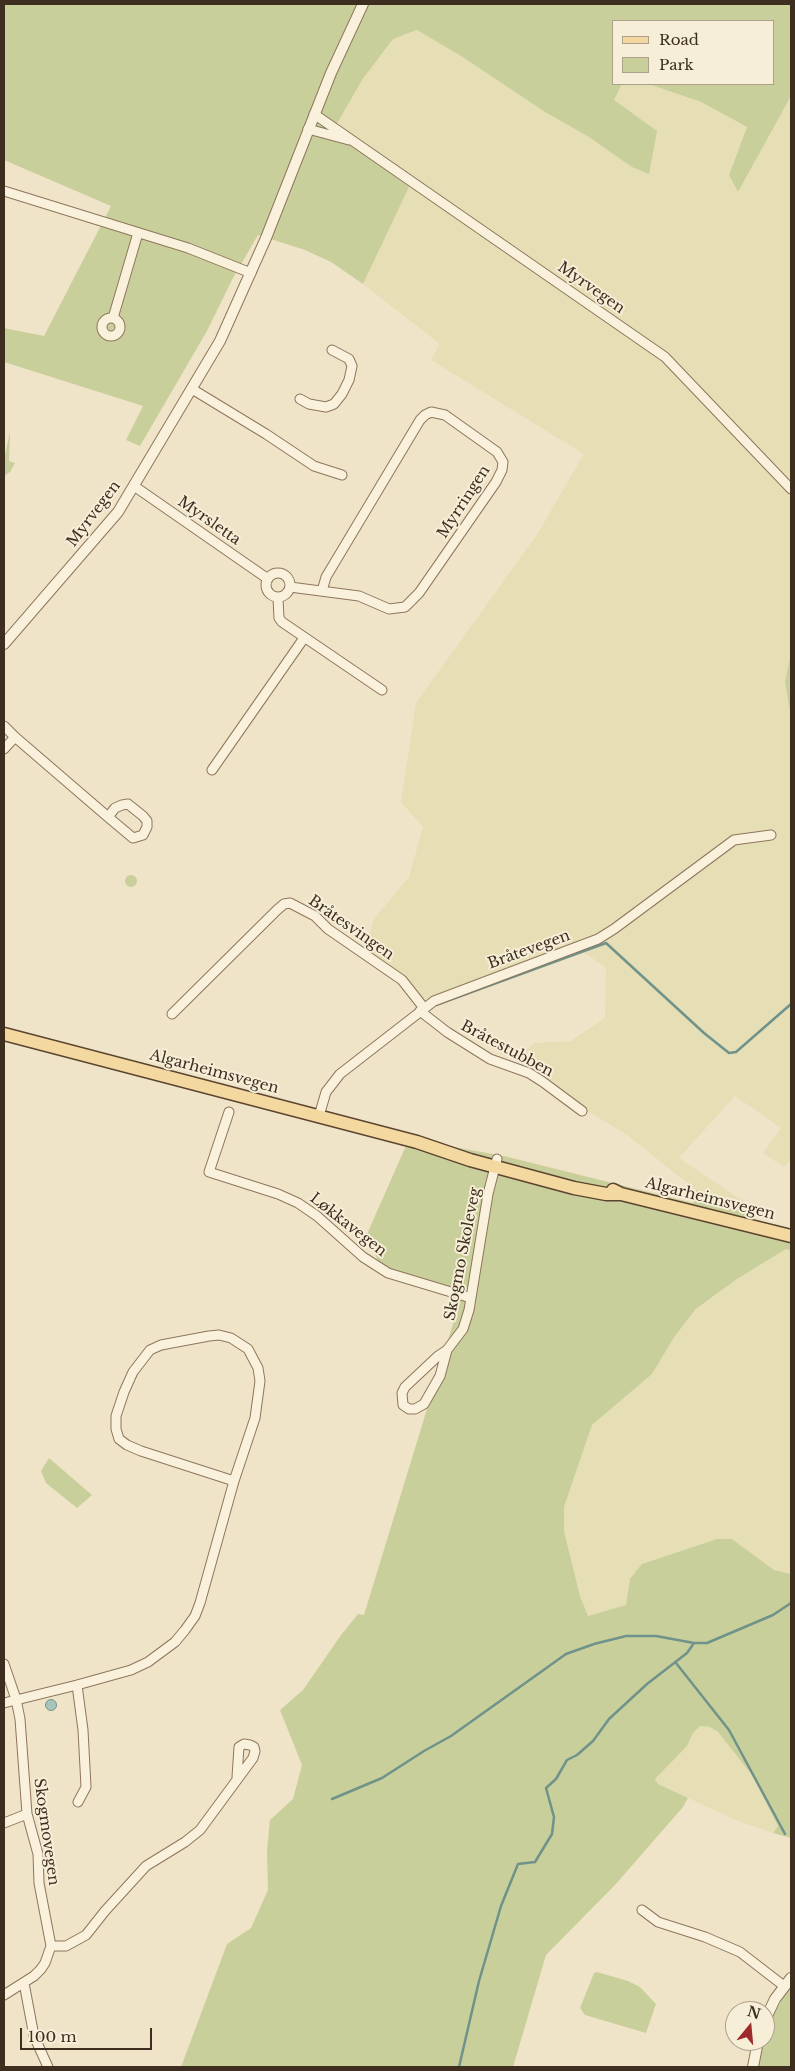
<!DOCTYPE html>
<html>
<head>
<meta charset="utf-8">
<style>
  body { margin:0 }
  #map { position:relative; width:795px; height:2071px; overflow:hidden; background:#f0e4c8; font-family:"Libre Baskerville",serif }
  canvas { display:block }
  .frame { position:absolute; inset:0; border:5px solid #3d2e20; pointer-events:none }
  .legend { position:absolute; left:612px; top:20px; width:162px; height:65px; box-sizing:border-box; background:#f7eed8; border:1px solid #ada18e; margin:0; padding:6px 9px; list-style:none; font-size:15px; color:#3d2e20 }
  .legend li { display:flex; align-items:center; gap:10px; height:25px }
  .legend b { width:25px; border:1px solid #ada18e }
  .north { position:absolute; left:725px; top:2001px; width:50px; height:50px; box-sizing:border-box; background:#f7eed8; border:1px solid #ada18e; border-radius:50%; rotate:17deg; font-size:14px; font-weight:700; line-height:20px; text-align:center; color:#3d2e20 }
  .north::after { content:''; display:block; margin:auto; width:18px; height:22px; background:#9e2a2b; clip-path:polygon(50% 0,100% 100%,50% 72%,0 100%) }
  .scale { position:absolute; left:20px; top:2028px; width:132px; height:22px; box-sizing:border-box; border:2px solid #3d2e20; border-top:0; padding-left:6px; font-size:15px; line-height:18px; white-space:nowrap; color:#3d2e20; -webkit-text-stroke:4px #f7eed8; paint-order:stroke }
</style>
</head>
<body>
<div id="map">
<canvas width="795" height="2071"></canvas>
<div class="frame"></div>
<ul class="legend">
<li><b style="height:6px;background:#f3d9a0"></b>Road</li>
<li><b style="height:14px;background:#c9cf9b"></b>Park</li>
</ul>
<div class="north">N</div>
<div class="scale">100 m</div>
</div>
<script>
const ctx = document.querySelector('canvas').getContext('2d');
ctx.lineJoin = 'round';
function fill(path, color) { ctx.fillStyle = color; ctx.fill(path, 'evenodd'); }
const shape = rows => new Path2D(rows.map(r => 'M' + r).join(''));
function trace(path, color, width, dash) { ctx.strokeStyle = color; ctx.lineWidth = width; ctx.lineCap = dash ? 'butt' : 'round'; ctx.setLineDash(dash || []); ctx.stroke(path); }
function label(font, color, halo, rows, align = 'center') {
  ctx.font = font + ' "Libre Baskerville",serif'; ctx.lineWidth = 4; ctx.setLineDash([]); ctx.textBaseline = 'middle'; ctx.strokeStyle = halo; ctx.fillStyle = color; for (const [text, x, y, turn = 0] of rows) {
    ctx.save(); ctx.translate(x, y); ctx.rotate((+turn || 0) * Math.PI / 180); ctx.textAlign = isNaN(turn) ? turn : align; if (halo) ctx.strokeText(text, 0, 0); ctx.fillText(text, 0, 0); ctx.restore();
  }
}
fill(shape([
  [417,30,461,56,545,112,589,137,614,100,622,84,651,84,701,102,747,127,729,175,738,192,791,96,791,652,785,682,791,718,791,1160,784,1167,763,1153,781,1128,735,1096,679,1158,758,1211,722,1202,696,1190,626,1134,543,1085,517,1057,535,1043,571,1041,605,1018,606,968,571,943,422,1001,364,955,374,919,409,877,423,827,401,802,416,703,538,533,584,454,431,360,440,344,363,284,409,187,368,156,337,125,362,80,393,39],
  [786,1249,791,1251,791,1574,774,1570,732,1539,630,1579,626,1605,587,1616,580,1596,564,1531,564,1507,592,1425,652,1374,675,1336,696,1310,737,1279],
  [700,1726,710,1727,718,1732,752,1775,778,1826,773,1833,738,1821,658,1784,655,1779,687,1746,693,1733]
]), '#e6deb5');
fill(shape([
  [4,4,791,4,791,96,738,192,729,175,747,127,701,102,649,84,774,84,774,21,614,21,614,84,622,84,614,100,657,131,649,174,632,167,589,137,545,112,461,56,417,30,393,39,362,80,337,124,368,156,409,187,363,284,331,262,305,250,258,235,233,278,207,331,140,446,126,440,143,406,4,362,4,328,44,336,111,206,4,160],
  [10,432,9,461,15,463,10,472,4,476,4,459],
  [791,652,791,718,785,682],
  '125 881a6 6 0 1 1 12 0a6 6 0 1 1-12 0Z',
  [409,1139,504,1156,693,1203,696,1190,722,1202,758,1211,751,1225,791,1235,791,1251,786,1249,737,1279,696,1309,675,1336,652,1374,592,1425,564,1507,564,1531,580,1596,588,1616,626,1605,630,1579,642,1564,717,1539,732,1539,774,1570,791,1574,791,1838,773,1833,778,1826,752,1775,718,1732,710,1727,700,1726,693,1733,687,1746,655,1779,658,1784,688,1798,683,1807,615,1885,546,1955,513,2067,181,2067,227,1944,251,1928,268,1890,267,1850,270,1820,293,1799,302,1765,280,1710,303,1690,341,1635,358,1614,364,1615,460,1301,383,1273,367,1234],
  [49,1458,92,1495,77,1508,46,1483,41,1471],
  [597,1972,628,1981,640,1987,656,2004,646,2033,585,2015,580,2008,594,1973],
  [791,1985,791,2067,751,2067,758,2041,765,2041,765,2028]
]), '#c9cf9b');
const water = shape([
  '45.5 1705a5.5 5.5 0 1 1 11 0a5.5 5.5 0 1 1-11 0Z'
]);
fill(water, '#a9c4bc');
trace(water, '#6f938a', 1);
trace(shape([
  [436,1005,606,943,704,1033,729,1053,736,1052,791,1004],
  [676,1663,729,1730,785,1834],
  [332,1799,382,1778,424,1751,451,1736,566,1654,594,1644,626,1636,656,1636,694,1643,707,1643,773,1615,791,1603],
  [459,2067,479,1981,501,1906,518,1864,535,1862,552,1834,554,1817,546,1788,556,1779,567,1760,577,1755,593,1741,609,1719,647,1684,687,1653,694,1643]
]), '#6f938a', 2.5);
const minor = shape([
  [314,114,665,357,791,489],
  [308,129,349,140],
  [4,191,188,248,251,273],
  [113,318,138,233],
  '102 327a9 9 0 1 1 18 0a9 9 0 1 1-18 0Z',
  [192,389,266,434,314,466,342,475],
  [300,399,309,404,326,407,334,404,342,394,349,380,352,366,349,359,332,350],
  [134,486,268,579],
  '266 585a12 12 0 1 1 24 0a12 12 0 1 1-24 0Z',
  [290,587,359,596,389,609,405,607,419,593,496,482,502,470,503,462,497,452,445,415,431,412,425,415,420,420,326,577,322,591],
  [278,598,279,618,282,622,382,690],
  [4,726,15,737,108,817,133,838,143,835,147,827,147,821,143,816,128,804,122,805,115,808,108,817],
  [4,749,15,737],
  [212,770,304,638],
  [420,1011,447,1032,490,1059,529,1073,543,1082,582,1111],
  [172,1014,277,910,284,904,290,903,315,916,328,929,402,980,424,1008],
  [229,1112,209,1172,278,1194,298,1203,317,1216,363,1257,388,1273,471,1298],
  [319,1116,326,1092,340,1074,434,1001,598,939,614,929,734,840,771,835],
  [447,1350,440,1376,424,1404,415,1409,409,1409,403,1405,402,1393,405,1387,438,1356,447,1350,463,1329,469,1310,488,1194,497,1159],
  [4,1664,16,1699,20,1719,27,1814,38,1854,39,1883,51,1946,66,1946,86,1935,105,1911,146,1866,185,1842,200,1830,253,1758,255,1751,254,1747,250,1745,244,1744,239,1747,237,1777],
  [77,1685,83,1730,86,1787,78,1802],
  [4,1703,77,1685,131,1670,148,1662,175,1642,185,1630,195,1616,200,1603,234,1481,255,1418,260,1381,258,1368,248,1349,231,1338,219,1335,209,1336,161,1345,150,1350,133,1372,124,1392,116,1416,116,1429,119,1439,127,1445,141,1451,234,1481],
  [4,1823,27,1814],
  [642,1910,658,1922,705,1937,740,1952,784,1986],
  [24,1983,34,2036,48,2067],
  [4,1995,34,1976,41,1969,45,1963,51,1946]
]);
const tertiary = shape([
  [4,644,118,512,220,341,266,238,331,73,363,4],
  [765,2020,775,1999,791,1978],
  [753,2067,758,2041]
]);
const primary = shape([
  [4,1034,417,1142,470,1160,574,1188,606,1194,621,1194],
  [613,1190,621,1194,791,1236]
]);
trace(minor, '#8d765c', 11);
trace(tertiary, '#8d765c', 12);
trace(primary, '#5b4430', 15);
trace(minor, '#faf1dc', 9);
trace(tertiary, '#faf1dc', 10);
trace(primary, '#f3d9a0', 12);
label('15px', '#3d2e20', '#f7eed8', [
  ["Myrvegen",591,288,35],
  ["Myrringen",464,502,-57],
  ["Myrvegen",94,514,-53],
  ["Myrsletta",209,521,35],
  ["Bråtesvingen",351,928,35],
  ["Bråtevegen",529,950,-20],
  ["Bråtestubben",507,1049,28],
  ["Algarheimsvegen",214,1072,15],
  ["Algarheimsvegen",710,1199,14],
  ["Løkkavegen",348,1225,38],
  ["Skogmo Skoleveg",463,1254,-79],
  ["Skogmovegen",46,1832,82]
]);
</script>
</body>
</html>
